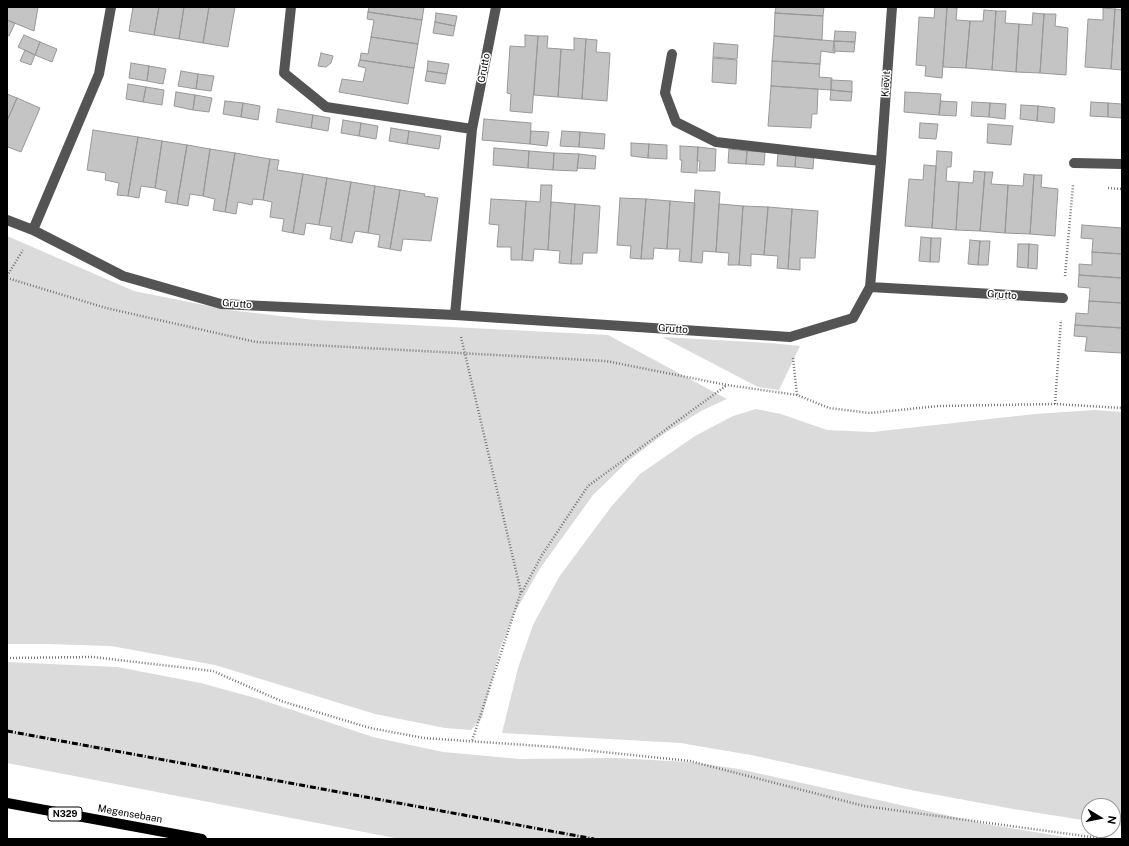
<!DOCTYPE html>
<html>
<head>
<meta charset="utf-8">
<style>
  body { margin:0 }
  #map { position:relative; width:1129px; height:846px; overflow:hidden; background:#fff; font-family:"Public Sans",sans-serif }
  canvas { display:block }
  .frame { position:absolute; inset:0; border:8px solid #000; pointer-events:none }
  .north { position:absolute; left:1081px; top:798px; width:40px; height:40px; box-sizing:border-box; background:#fff; border:1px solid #999; border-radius:50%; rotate:100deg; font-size:11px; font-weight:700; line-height:16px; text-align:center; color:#000 }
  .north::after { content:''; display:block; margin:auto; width:14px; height:18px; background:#000; clip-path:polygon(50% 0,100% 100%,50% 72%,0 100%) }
</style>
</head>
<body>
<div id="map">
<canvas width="1129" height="846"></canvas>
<div class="frame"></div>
<div class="north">N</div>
</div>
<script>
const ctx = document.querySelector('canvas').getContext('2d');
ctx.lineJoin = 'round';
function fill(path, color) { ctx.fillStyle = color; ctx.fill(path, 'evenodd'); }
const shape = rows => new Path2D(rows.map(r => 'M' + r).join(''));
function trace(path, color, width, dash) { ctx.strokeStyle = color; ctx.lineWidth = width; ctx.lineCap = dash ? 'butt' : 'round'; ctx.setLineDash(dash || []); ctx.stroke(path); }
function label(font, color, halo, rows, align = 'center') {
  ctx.font = font + ' "Public Sans",sans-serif'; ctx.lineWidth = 3; ctx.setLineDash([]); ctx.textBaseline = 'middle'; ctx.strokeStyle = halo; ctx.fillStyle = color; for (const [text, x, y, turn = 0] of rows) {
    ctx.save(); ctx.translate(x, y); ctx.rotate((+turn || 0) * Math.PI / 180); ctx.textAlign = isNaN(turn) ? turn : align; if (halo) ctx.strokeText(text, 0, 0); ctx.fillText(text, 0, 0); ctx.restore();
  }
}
fill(shape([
  [7,236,134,291,229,310,315,320,608,335,727,399,703,410,665,433,628,461,593,495,539,570,514,614,500,649,482,718,471,730,445,728,375,714,215,665,111,646,46,644,7,644],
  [662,337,770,343,800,346,779,390,758,387],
  [756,409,781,414,827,430,872,432,1035,414,1095,410,1122,412,1122,826,1113,825,1113,806,1089,806,1089,821,1013,809,911,790,751,755,680,743,502,733,518,668,533,625,559,577,611,507,640,474,695,436,733,416],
  [7,662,117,667,201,683,259,699,373,737,443,752,520,759,615,758,689,762,739,769,986,824,1077,839,400,839,7,763]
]), '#dbdbdb');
const building = shape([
  [7,7,38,7,34,31,7,20,7,7],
  [133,7,159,7,154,35,129,31,133,7],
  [159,7,184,7,179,39,154,35,159,7],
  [184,7,209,7,203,43,179,39,184,7],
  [209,7,235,7,228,47,203,43,209,7],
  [369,7,424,7,422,20,368,12,369,7],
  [776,7,824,7,823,16,775,13,776,7],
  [935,7,947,7,942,78,925,76,926,66,916,65,919,17,934,18,935,7],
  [947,7,957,8,956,20,970,21,966,68,943,67,947,7],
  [1103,8,1115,9,1111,69,1085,67,1088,19,1103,20,1103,8],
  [1115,9,1122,10,1122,70,1111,69,1115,9],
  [984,10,996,11,992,70,966,68,970,21,983,21,984,10],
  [996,11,1006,11,1005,23,1019,24,1016,72,992,70,996,11],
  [368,12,422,20,418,44,371,37,374,20,367,19,368,12],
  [436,13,457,16,455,26,435,22,436,13],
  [775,13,823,16,822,40,774,36,775,13],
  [1033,13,1044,14,1040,73,1016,72,1019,24,1032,25,1033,13],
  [1044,14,1056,14,1055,26,1068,28,1066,75,1040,73,1044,14],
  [7,20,15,23,9,36,7,35,7,20],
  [435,22,455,26,453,36,433,33,435,22],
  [835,31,856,32,855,42,834,41,835,31],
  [24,35,40,42,35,55,18,47,24,35],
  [525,35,538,36,532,113,510,111,511,94,507,93,510,46,525,47,525,35],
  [538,36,548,36,547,48,561,49,558,97,534,95,538,36],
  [774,36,834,41,835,53,821,51,820,64,772,61,774,36],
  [371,37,418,44,414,68,360,60,361,53,368,54,371,37],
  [574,38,586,39,582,99,558,97,561,49,574,50,574,38],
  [586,39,597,40,596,52,610,53,607,101,582,99,586,39],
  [834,41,855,42,854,52,833,51,834,41],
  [40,42,57,49,52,62,35,55,40,42],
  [714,43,738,45,737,59,713,57,714,43],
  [25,50,35,55,31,65,20,61,25,50],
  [321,53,333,56,331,63,326,67,318,66,321,53],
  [713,58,737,60,736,84,712,82,713,58],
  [360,60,414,68,408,104,339,92,342,79,363,82,366,68,358,66,360,60],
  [428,61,449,64,447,74,427,71,428,61],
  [772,61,820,64,819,77,832,78,831,90,771,86,772,61],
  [131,63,149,66,147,81,129,78,131,63],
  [149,66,166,69,163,84,147,81,149,66],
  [181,71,198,74,196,89,178,86,181,71],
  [427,71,447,74,445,84,425,81,427,71],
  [198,74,214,76,211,91,196,89,198,74],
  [831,80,852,81,852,92,831,90,831,80],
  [128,84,146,87,143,102,126,99,128,84],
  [771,86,818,89,817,114,812,114,811,128,768,126,771,86],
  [146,87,164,90,162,105,143,102,146,87],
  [831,90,852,92,851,101,830,100,831,90],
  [176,92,195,95,193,110,174,106,176,92],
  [905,92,941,94,939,115,904,112,905,92],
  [7,94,17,98,7,121,7,94],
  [195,95,212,98,209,112,193,110,195,95],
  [17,98,40,108,21,152,8,147,7,149,7,121,17,98],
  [225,101,243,103,241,117,223,114,225,101],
  [941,101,957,102,956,116,939,115,941,101],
  [972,102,990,103,989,117,971,116,972,102],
  [1091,102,1108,103,1108,117,1090,116,1091,102],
  [243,103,260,106,258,120,241,117,243,103],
  [990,103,1006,104,1005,119,989,117,990,103],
  [1108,103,1122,104,1122,118,1108,117,1108,103],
  [1021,105,1038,106,1037,121,1020,119,1021,105],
  [1038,106,1055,108,1054,123,1037,121,1038,106],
  [278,109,313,115,311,128,276,122,278,109],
  [313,115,330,118,328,131,311,128,313,115],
  [484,119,531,123,530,144,482,140,484,119],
  [343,120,361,123,359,136,341,133,343,120],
  [361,123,378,126,376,139,359,136,361,123],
  [920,123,938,124,936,139,919,138,920,123],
  [988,124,1013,126,1011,145,987,143,988,124],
  [391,128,409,131,407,144,389,141,391,128],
  [93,130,138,137,128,196,117,195,119,183,105,180,106,173,87,170,93,130],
  [409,131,441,136,439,149,407,144,409,131],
  [531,131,549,132,547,146,530,144,531,131],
  [562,131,580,132,579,147,560,146,562,131],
  [580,132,605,134,604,149,579,147,580,132],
  [138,137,162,141,155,188,141,186,139,198,128,196,138,137],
  [162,141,187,145,177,204,165,202,167,191,155,188,162,141],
  [631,143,649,144,648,158,631,156,631,143],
  [649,144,667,145,667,159,648,158,649,144],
  [187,145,210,149,203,196,190,194,188,206,177,204,187,145],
  [680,146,698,147,697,173,681,172,682,160,680,160,680,146],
  [698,147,716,149,715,171,699,171,700,161,697,161,698,147],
  [494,148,529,151,528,168,493,165,494,148],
  [210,149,235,153,225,212,213,210,215,199,203,196,210,149],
  [729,149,747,151,746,164,728,163,729,149],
  [529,151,554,153,553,170,528,168,529,151],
  [747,151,765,152,764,165,746,164,747,151],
  [937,151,952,152,951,167,947,167,946,181,959,182,956,230,932,228,937,151],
  [235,153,270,159,263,200,253,199,252,205,238,202,236,214,225,212,235,153],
  [554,153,579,154,577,171,553,170,554,153],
  [778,153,796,154,795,167,777,166,778,153],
  [579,154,596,156,595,169,577,168,579,154],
  [796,154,814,155,813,169,795,167,796,154],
  [270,159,279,160,277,170,303,174,293,233,282,231,284,219,270,217,272,202,263,200,270,159],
  [924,165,936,166,932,228,905,226,909,179,923,180,924,165],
  [974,171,985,172,980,231,956,230,959,182,973,183,974,171],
  [985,172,993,172,991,184,1008,185,1005,233,980,231,985,172],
  [303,174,327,178,319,225,306,223,304,235,293,233,303,174],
  [1024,174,1034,175,1030,234,1005,233,1008,185,1023,186,1024,174],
  [1034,175,1042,175,1041,187,1058,189,1055,236,1030,234,1034,175],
  [327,178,351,182,341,241,330,239,332,227,319,225,327,178],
  [351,182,375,186,368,233,355,231,352,243,341,241,351,182],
  [541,185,552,185,548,250,534,249,533,261,522,260,526,201,540,202,541,185],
  [375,186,400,190,390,249,378,247,380,235,368,233,375,186],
  [400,190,425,194,424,196,438,198,431,241,403,239,401,251,390,249,400,190],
  [695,190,720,192,716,252,703,251,702,263,691,262,695,190],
  [620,198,646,199,641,259,630,258,631,246,617,245,620,198],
  [491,199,526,201,522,260,511,260,511,247,497,247,499,225,489,224,491,199],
  [646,199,670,201,667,249,654,248,653,259,641,259,646,199],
  [670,201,695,203,691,262,679,261,680,249,667,249,670,201],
  [551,202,575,204,571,264,559,263,560,251,548,250,551,202],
  [575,204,600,206,597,253,583,253,582,264,571,264,575,204],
  [719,204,743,206,739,265,728,265,729,253,716,252,719,204],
  [743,206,768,207,764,255,751,254,751,266,739,265,743,206],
  [768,207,792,209,788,269,777,268,778,256,764,255,768,207],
  [792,209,818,211,815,258,800,258,800,270,788,269,792,209],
  [1082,225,1122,228,1122,254,1092,252,1093,239,1081,238,1082,225],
  [921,237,931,238,930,262,919,261,921,237],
  [931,238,941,238,939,262,930,262,931,238],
  [970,240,980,241,978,265,968,264,970,240],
  [980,241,990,241,988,265,978,265,980,241],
  [1018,244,1029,244,1028,268,1017,267,1018,244],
  [1029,244,1038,245,1037,269,1028,268,1029,244],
  [1092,252,1122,254,1122,278,1079,275,1079,264,1092,265,1092,252],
  [1079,275,1122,278,1122,303,1089,301,1090,288,1078,287,1079,275],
  [1089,301,1122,303,1122,328,1075,325,1076,313,1088,314,1089,301],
  [1075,325,1122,328,1122,353,1085,351,1087,337,1074,336,1075,325]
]);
fill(building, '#c4c4c4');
trace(building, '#989898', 1);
trace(shape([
  [1108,188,1122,189],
  [7,276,23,250],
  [1065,276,1073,185],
  [7,278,106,308,256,342,606,361,727,385,797,395,829,408,870,413,939,406,1055,404,1122,408],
  [461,337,521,592,472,741],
  [793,358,797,395],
  [1055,404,1061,320],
  [522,592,542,555,588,486,727,385],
  [7,658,93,657,213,671,281,701,370,728,424,738,555,747,690,761,864,806,1106,839]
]), '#767676', 2.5, [1, 2]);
trace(shape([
  [291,7,284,73,326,107,472,129],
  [881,161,892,7],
  [1074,163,1122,164],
  [7,220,33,230,123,276,221,304,455,315,790,337,853,318,870,287,881,161,716,142,676,122,665,93,672,54],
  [33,230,99,74,111,7],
  [870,287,1063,298],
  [455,315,472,129,496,7]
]), '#545454', 10);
trace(shape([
  [7,803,202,839]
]), '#000', 10);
trace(shape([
  [7,731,594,839]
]), '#000', 3, [6, 2, 1, 2]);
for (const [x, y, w] of [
  [65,814,34]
]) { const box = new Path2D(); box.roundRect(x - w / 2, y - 7, w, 14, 3); ctx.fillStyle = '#fff'; ctx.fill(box); trace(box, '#000', 1); }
label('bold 9px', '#000', null, [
  ["N329",65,814]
]);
label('10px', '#000', '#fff', [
  ["Grutto",484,68,-79],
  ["Kievit",886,84,-86],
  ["Grutto",1002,295,4],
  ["Grutto",237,304,4],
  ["Grutto",673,329,4],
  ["Megensebaan",130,814,10]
]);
</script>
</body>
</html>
